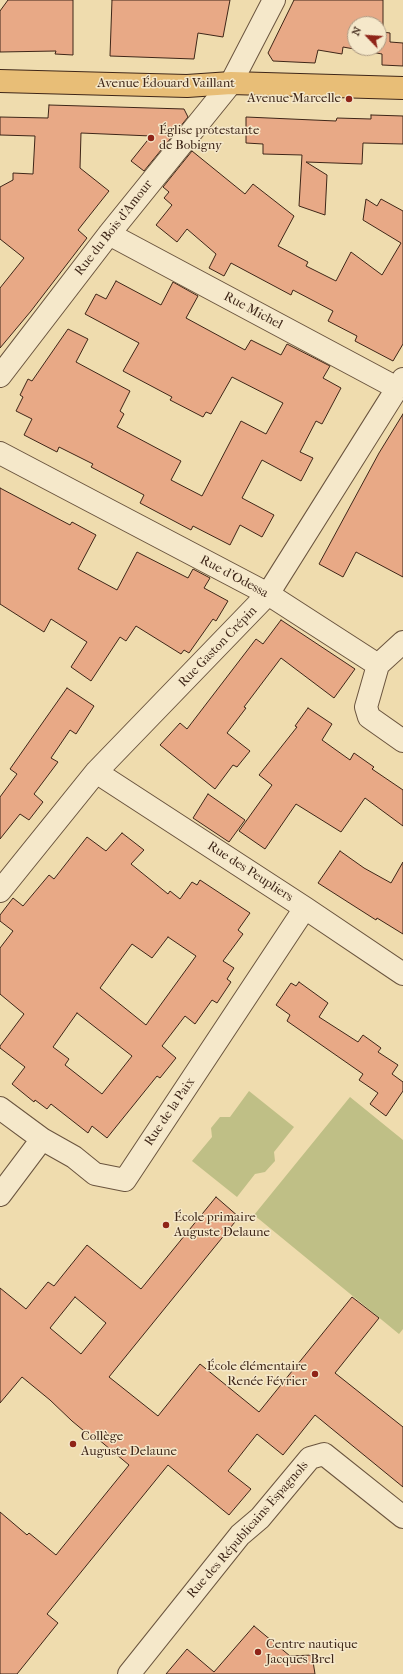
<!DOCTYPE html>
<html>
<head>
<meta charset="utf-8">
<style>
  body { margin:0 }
  #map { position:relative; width:403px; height:1674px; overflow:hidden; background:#efdcae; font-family:"IM FELL French Canon",serif }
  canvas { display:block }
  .north { position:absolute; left:347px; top:16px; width:40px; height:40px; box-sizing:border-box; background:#f5e8ca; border:1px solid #ac9a83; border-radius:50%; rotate:295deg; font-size:11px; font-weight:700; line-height:16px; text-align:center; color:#3e2618 }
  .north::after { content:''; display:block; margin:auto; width:14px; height:18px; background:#8f2418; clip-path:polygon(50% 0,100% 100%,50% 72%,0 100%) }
</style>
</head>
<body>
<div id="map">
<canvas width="403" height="1674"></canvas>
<div class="north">N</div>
</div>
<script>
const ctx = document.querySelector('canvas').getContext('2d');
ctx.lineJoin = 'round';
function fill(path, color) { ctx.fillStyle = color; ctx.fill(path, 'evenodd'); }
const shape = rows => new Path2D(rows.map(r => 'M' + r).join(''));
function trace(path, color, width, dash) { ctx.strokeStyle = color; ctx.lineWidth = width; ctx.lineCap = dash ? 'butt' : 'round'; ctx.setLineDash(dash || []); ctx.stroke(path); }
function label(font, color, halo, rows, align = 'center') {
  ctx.font = font + ' "IM FELL French Canon",serif'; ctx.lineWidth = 3; ctx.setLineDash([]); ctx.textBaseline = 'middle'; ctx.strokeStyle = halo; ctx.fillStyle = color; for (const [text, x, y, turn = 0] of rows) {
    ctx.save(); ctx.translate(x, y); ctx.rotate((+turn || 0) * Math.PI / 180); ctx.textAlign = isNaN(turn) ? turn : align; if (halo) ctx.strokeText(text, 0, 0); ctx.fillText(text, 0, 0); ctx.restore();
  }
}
fill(shape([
  [249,1091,294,1127,274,1152,275,1161,265,1172,255,1174,237,1197,192,1161,212,1137,211,1128,220,1117,230,1117],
  [350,1097,403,1140,403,1329,399,1334,254,1215]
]), '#bfbf86');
const building = shape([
  [8,0,73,0,73,55,55,54,56,51,0,52,0,11,8,0],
  [112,0,230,0,223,37,198,33,194,59,110,56,112,0],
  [294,0,383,0,383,32,390,33,390,42,403,43,403,66,382,65,382,54,343,47,342,54,318,50,315,63,273,61,268,53,294,0],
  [355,24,379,24,379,48,355,48,355,24],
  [49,105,184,109,188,117,144,171,131,161,151,136,81,133,80,168,109,191,78,230,87,238,31,311,0,348,0,288,24,258,0,239,0,187,13,180,13,173,33,174,35,136,0,135,0,117,48,118,49,105],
  [371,115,403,116,403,144,363,143,362,164,306,162,327,175,325,215,299,206,302,155,263,154,263,144,246,143,246,117,336,121,337,118,371,119,371,115],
  [192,151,245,194,253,184,294,216,278,246,308,262,306,266,336,281,351,252,382,275,401,243,363,220,366,199,377,206,381,199,403,211,403,344,393,361,355,341,357,336,328,321,333,311,293,290,291,295,231,263,224,276,209,268,216,254,187,229,177,242,156,225,172,205,164,198,169,192,163,187,192,151],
  [116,281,161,305,173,282,198,296,186,318,245,350,251,340,281,355,287,344,330,366,323,378,341,388,322,424,316,421,300,452,313,458,301,481,262,460,242,498,274,515,262,537,240,525,230,545,193,526,191,530,140,503,144,495,91,467,93,464,59,447,57,452,24,435,32,419,16,411,23,397,20,395,28,379,32,381,68,329,88,339,76,362,130,391,120,411,124,414,117,427,181,461,171,480,202,496,241,421,266,434,283,403,232,377,211,414,206,412,203,417,170,400,172,397,123,371,139,343,85,314,96,294,106,299,116,281],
  [403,414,403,577,356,552,343,577,319,564,379,453,403,414],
  [0,488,70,525,72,522,96,535,78,569,117,590,137,552,188,578,193,569,210,578,204,588,228,601,216,621,213,619,189,653,184,650,181,654,136,626,126,641,120,637,91,681,71,667,87,642,51,619,44,632,0,604,0,488],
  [281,620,355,669,334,698,281,658,244,707,246,708,227,733,250,751,237,767,233,765,215,789,160,745,180,723,187,729,256,639,263,644,281,620],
  [67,688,94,706,76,734,70,730,51,758,58,762,34,794,43,802,29,820,20,814,0,839,0,797,17,774,10,769,67,688],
  [308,708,332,724,322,740,350,760,354,753,374,767,372,769,403,790,403,826,365,798,341,832,296,804,265,849,239,831,272,785,259,775,297,727,295,726,308,708],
  [208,794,245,820,229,842,193,818,208,794],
  [122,833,144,850,131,864,168,894,170,891,180,899,192,882,197,885,200,880,250,913,238,930,243,934,223,961,234,968,227,979,231,982,217,1003,212,1000,195,1024,185,1016,162,1046,176,1058,160,1078,157,1076,107,1138,92,1126,88,1133,51,1104,47,1109,35,1100,34,1102,12,1084,25,1067,0,1048,0,1046,24,1014,0,994,0,948,13,931,0,921,0,915,13,898,23,906,49,875,54,879,87,837,106,851,122,833],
  [168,937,196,956,146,1025,100,988,132,944,152,958,168,937],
  [77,1013,132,1056,102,1094,65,1065,69,1059,53,1047,77,1013],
  [340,851,364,868,391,883,403,862,403,934,377,918,376,920,318,883,340,851],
  [299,982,328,1003,319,1017,358,1042,363,1035,381,1048,378,1052,398,1065,392,1074,403,1082,403,1091,386,1116,370,1104,378,1093,359,1080,363,1074,287,1021,290,1015,276,1005,291,983,296,986,299,982],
  [216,1197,239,1217,109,1377,158,1416,200,1364,259,1412,352,1297,379,1318,335,1373,403,1427,403,1487,315,1415,283,1455,257,1434,228,1471,251,1489,229,1515,168,1465,47,1614,58,1623,17,1674,0,1674,0,1512,27,1535,29,1533,56,1555,129,1465,98,1439,96,1441,72,1421,50,1400,22,1377,0,1403,0,1288,26,1309,48,1282,54,1286,87,1245,141,1289,216,1197],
  [75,1297,106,1323,81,1354,50,1328,75,1297],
  [254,1626,290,1656,312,1655,315,1674,166,1674,187,1649,214,1672,254,1626]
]);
fill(building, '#e8a986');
trace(building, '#3e2618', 1);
const street = shape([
  [109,234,397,388],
  [0,376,109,234,231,83,274,0],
  [0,453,268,594,378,665],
  [378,665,366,707,369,717,403,741],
  [378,665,403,642],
  [96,772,305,908,403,974],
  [0,891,96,772,268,594,403,379],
  [0,1108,42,1139,74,1157,95,1174,125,1180,305,908],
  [0,1195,42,1139],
  [129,1674,240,1535,260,1518,310,1458,324,1454,403,1517]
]);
const primary = shape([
  [0,81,187,86,231,83,403,88]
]);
trace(street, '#6a543e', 24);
trace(primary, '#3e2618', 24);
trace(street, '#f5e8ca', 22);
trace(primary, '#e8be77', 22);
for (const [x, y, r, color] of [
  [349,99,4,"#8f2418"],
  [151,138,4,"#8f2418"],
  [166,1225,4,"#8f2418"],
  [315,1374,4,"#8f2418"],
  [73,1444,4,"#8f2418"],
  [258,1652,4,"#8f2418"]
]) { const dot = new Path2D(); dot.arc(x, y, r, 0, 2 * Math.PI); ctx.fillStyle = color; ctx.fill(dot); trace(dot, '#f5e8ca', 1.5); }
label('13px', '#3e2618', '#f5e8ca', [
  ["Avenue Édouard Vaillant",166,84],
  ["Rue du Bois d'Amour",114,228,-52],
  ["Rue Michel",253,311,28],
  ["Rue d'Odessa",234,577,28],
  ["Rue Gaston Crépin",218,647,-46],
  ["Rue des Peupliers",250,872,33],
  ["Rue de la Paix",170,1112,-56],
  ["Rue des Républicains Espagnols",248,1530,-49]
]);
label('13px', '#3e2618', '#f5e8ca', [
  ["Avenue Marcelle",341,99,"right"],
  ["Église protestante",159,131],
  ["de Bobigny",159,146],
  ["École primaire",174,1218],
  ["Auguste Delaune",174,1233],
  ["École élémentaire",307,1367,"right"],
  ["Renée Février",307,1382,"right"],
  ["Collège",81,1437],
  ["Auguste Delaune",81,1452],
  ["Centre nautique",266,1645],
  ["Jacques Brel",266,1660]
], 'left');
</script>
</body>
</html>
